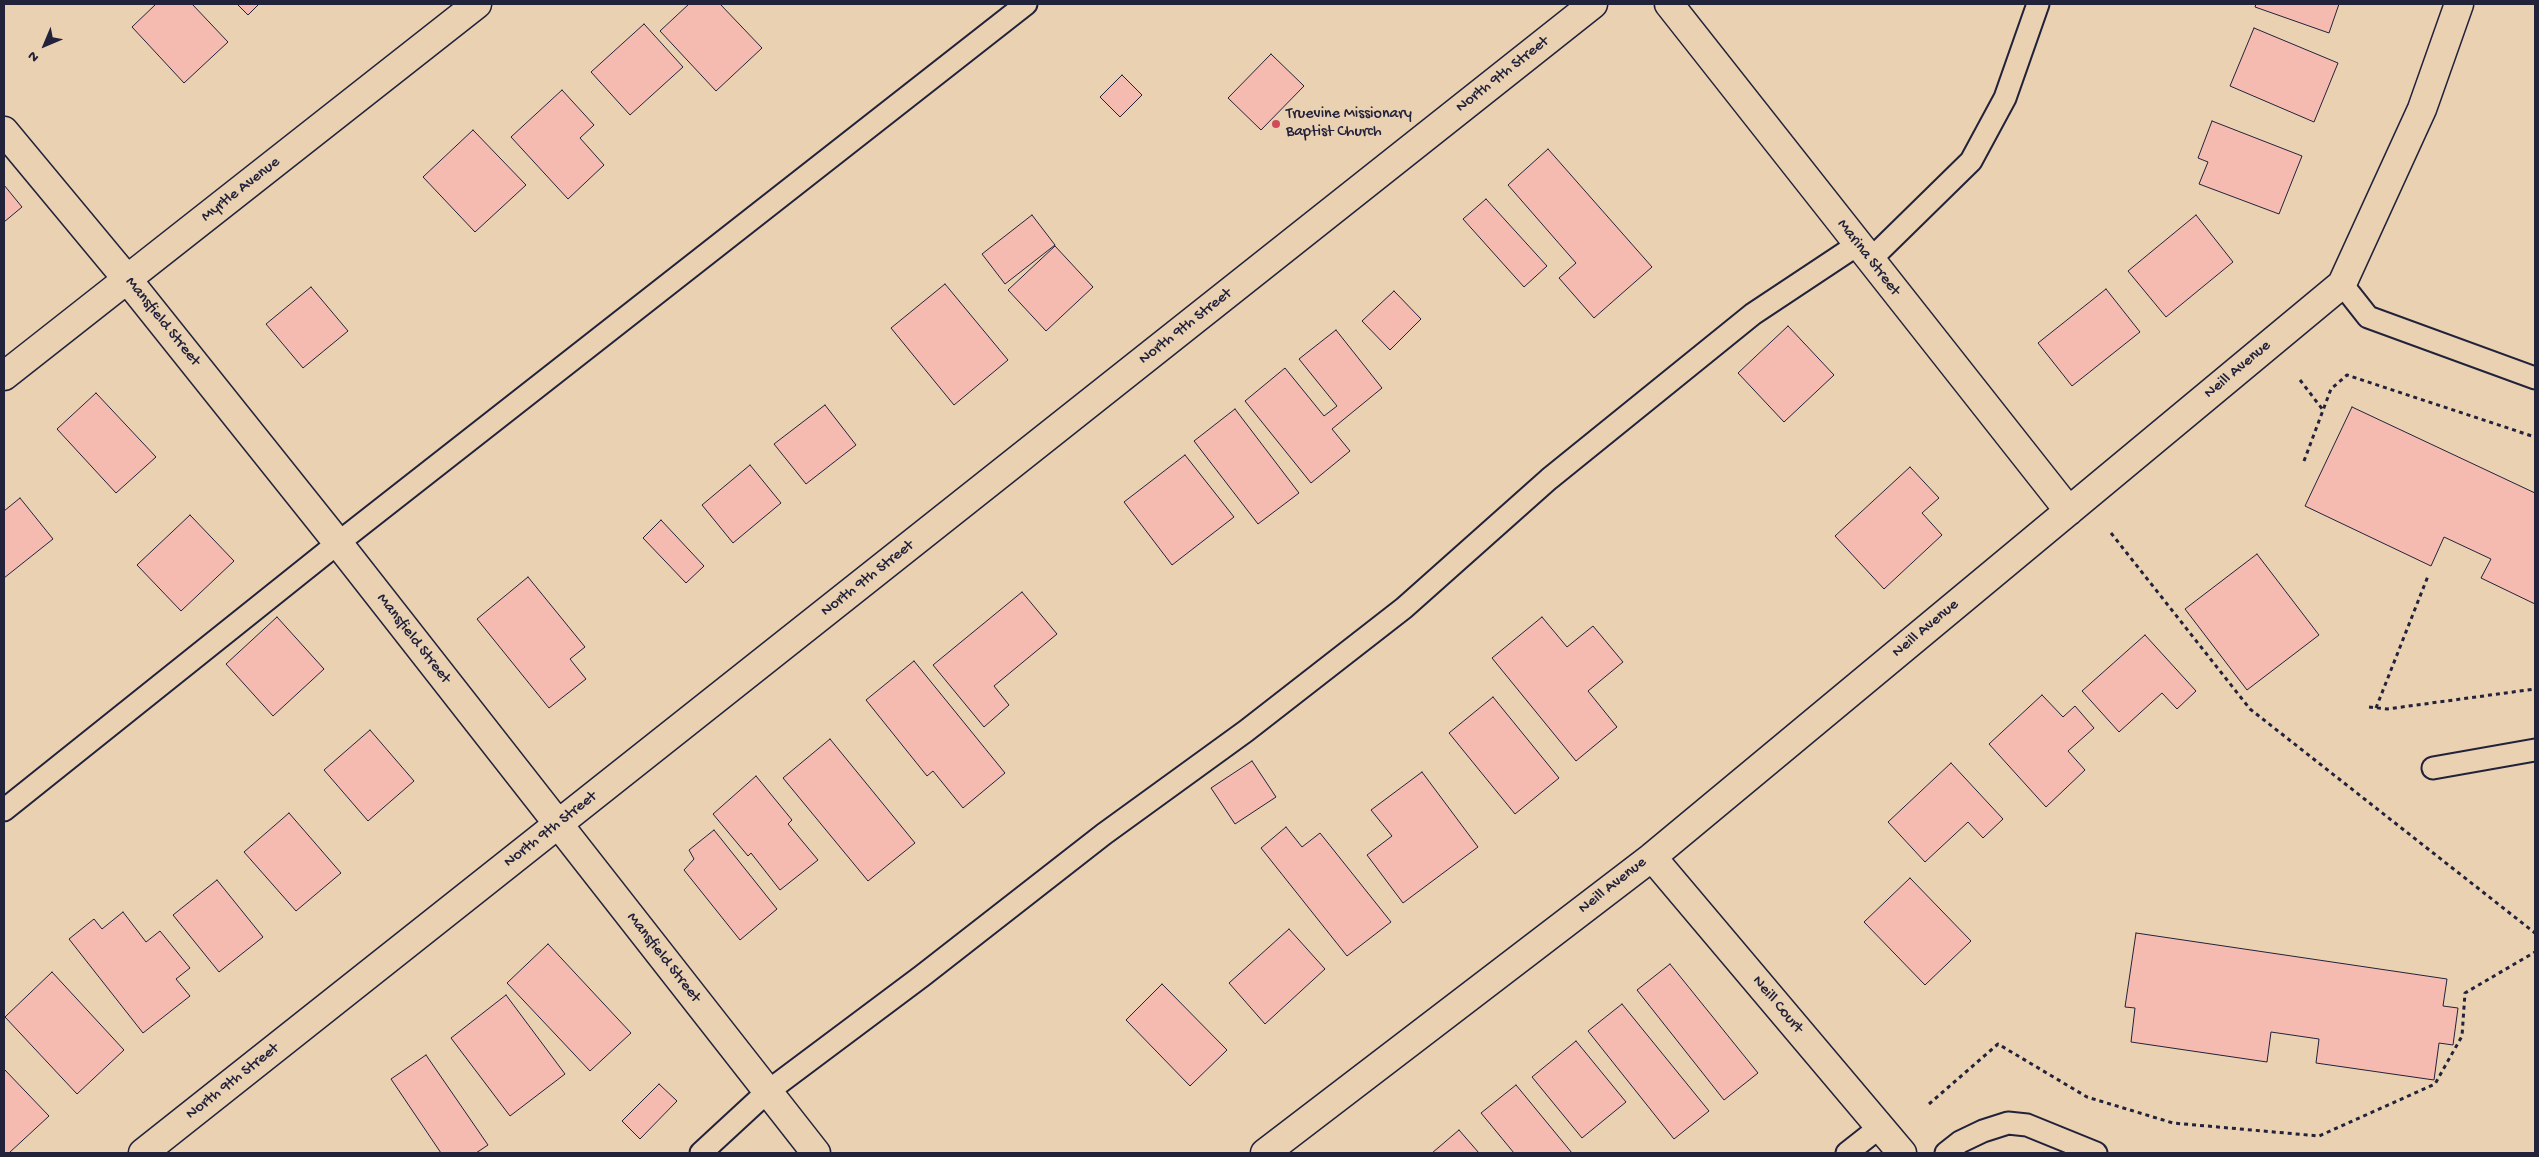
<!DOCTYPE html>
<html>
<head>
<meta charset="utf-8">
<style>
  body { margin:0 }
  #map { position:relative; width:2539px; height:1157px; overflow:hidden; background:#ead1b2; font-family:"Gochi Hand",sans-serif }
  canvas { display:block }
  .frame { position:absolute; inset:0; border:5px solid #22223b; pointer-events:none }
  .north { position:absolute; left:20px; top:20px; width:50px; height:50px; -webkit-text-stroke:4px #ead1b2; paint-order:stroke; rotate:225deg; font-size:14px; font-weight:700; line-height:20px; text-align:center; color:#22223b }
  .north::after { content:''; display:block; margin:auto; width:18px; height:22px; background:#22223b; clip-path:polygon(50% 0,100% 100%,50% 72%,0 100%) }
</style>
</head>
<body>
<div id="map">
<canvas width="2539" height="1157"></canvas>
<div class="frame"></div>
<div class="north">N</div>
</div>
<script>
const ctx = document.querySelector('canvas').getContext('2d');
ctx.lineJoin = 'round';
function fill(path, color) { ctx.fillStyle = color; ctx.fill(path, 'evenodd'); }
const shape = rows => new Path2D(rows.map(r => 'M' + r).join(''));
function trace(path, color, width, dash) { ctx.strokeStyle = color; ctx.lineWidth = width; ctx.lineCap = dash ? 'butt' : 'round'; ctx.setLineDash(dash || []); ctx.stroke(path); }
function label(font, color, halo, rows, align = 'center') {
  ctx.font = font + ' "Gochi Hand",sans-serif'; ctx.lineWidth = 4.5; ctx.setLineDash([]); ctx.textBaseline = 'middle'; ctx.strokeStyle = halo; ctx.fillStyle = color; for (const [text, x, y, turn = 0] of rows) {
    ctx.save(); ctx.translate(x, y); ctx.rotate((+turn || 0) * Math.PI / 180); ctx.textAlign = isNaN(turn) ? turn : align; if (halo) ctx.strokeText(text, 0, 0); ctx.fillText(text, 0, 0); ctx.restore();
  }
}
const building = shape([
  [156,4,192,4,228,42,184,83,132,27,156,4],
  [237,4,259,4,248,15,237,4],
  [689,4,720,4,762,48,716,91,660,31,689,4],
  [2256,4,2339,4,2329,33,2255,7,2256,4],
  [644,24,683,67,630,115,591,72,644,24],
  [2254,28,2338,63,2314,122,2230,86,2254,28],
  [1271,54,1304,86,1261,130,1228,98,1271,54],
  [1122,75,1142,95,1120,117,1100,97,1122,75],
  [562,90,594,125,580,138,604,165,568,199,511,137,562,90],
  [2212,121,2302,156,2279,214,2199,184,2208,162,2198,158,2212,121],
  [473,130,526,185,475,232,423,177,473,130],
  [1548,149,1652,267,1594,318,1559,278,1576,263,1508,185,1548,149],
  [4,185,22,207,4,222,4,185],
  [1486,199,1547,266,1524,287,1463,219,1486,199],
  [1032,215,1055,245,1005,284,982,254,1032,215],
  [2196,215,2233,262,2166,317,2128,271,2196,215],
  [1055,246,1093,287,1046,331,1008,290,1055,246],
  [945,284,1008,360,954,405,891,328,945,284],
  [311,287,348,331,303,368,266,324,311,287],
  [2106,289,2140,332,2072,386,2038,343,2106,289],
  [1394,291,1421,319,1390,350,1362,321,1394,291],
  [1788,326,1834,375,1784,422,1738,373,1788,326],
  [1336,330,1382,388,1332,429,1350,451,1311,483,1245,401,1285,368,1324,416,1337,406,1299,359,1336,330],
  [96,393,156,457,116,493,57,429,96,393],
  [825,405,856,445,806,484,774,444,825,405],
  [2352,407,2535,493,2535,604,2481,578,2491,559,2444,537,2431,566,2305,506,2352,407],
  [1235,409,1299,493,1258,524,1194,441,1235,409],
  [1185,455,1234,517,1172,565,1124,502,1185,455],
  [750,465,781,503,733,543,702,505,750,465],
  [1910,467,1939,498,1922,513,1942,535,1884,589,1835,536,1910,467],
  [20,498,53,539,4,578,4,511,20,498],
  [190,515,234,561,181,611,137,565,190,515],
  [661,520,704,566,686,583,643,538,661,520],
  [2257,554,2319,635,2247,690,2185,609,2257,554],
  [528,577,585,647,570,659,586,679,549,708,477,619,528,577],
  [1022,592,1057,634,994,686,1009,705,984,727,933,665,1022,592],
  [277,617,324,669,273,716,226,664,277,617],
  [1542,617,1567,647,1593,626,1623,662,1588,691,1617,727,1576,761,1492,658,1542,617],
  [2145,635,2196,691,2177,709,2162,693,2119,732,2082,691,2145,635],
  [914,661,1005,773,963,808,933,771,927,776,866,700,914,661],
  [2042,695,2063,717,2075,706,2094,728,2068,751,2085,770,2046,807,1989,744,2042,695],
  [1493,697,1559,778,1515,814,1449,733,1493,697],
  [370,730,414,781,368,821,324,770,370,730],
  [830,739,915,843,868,881,783,778,830,739],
  [1252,761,1276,797,1235,824,1211,788,1252,761],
  [1951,763,2003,819,1983,838,1968,822,1925,862,1888,822,1951,763],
  [1422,772,1478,847,1403,903,1367,855,1392,836,1371,810,1422,772],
  [756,776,792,820,788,824,818,860,780,890,751,853,748,856,713,814,756,776],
  [289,813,341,873,296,911,244,852,289,813],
  [1286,827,1302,847,1320,833,1391,922,1347,956,1261,848,1286,827],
  [714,830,777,909,740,940,684,870,694,859,689,850,714,830],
  [1910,878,1971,941,1925,985,1864,922,1910,878],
  [217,880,263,937,219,972,173,915,217,880],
  [123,912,146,942,160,931,190,968,176,979,190,996,143,1033,69,939,94,919,102,929,123,912],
  [1289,929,1325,969,1265,1024,1229,983,1289,929],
  [2136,933,2447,979,2443,1006,2458,1008,2453,1045,2439,1043,2434,1080,2316,1063,2319,1039,2271,1032,2267,1062,2131,1042,2135,1008,2125,1007,2136,933],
  [548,944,631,1033,590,1071,507,983,548,944],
  [1670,964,1758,1073,1724,1100,1637,990,1670,964],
  [52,972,124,1050,77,1094,5,1017,52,972],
  [1162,984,1227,1050,1190,1086,1126,1020,1162,984],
  [506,995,565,1074,510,1116,451,1038,506,995],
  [1622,1004,1709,1111,1674,1139,1588,1031,1622,1004],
  [1576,1041,1626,1102,1582,1138,1532,1077,1576,1041],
  [426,1055,488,1145,476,1153,441,1153,391,1079,426,1055],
  [4,1069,49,1116,9,1153,4,1153,4,1069],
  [659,1084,677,1101,640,1139,622,1121,659,1084],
  [1516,1085,1572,1153,1514,1153,1481,1113,1516,1085],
  [1459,1130,1479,1153,1432,1153,1459,1130]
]);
fill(building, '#f6bbb0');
trace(building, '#22223b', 1);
const service = shape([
  [1870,260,1971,161,2005,98,2038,4],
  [2342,284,2368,317,2535,378],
  [2433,768,2535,750],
  [4,810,338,543,1026,4],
  [701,1153,767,1092,922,976,1104,834,1246,731,1404,608,1549,479,1753,314,1857,245],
  [1847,1153,1880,1127],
  [1946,1153,1960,1142,1983,1131,2008,1123,2027,1125,2096,1153]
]);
const minor = shape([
  [1669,4,2069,511],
  [4,131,127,279,338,543,816,1153],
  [4,376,477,4],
  [1652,857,1902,1153],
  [143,1153,1593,4],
  [1265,1153,1652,857,2342,284,2422,109,2459,4]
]);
trace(service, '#22223b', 25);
trace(minor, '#22223b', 31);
trace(shape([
  [2300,380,2323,410],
  [2304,461,2331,389,2347,375,2535,437],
  [2111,533,2250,709,2535,933],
  [2369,707,2387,709,2535,689],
  [2376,708,2428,576],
  [1929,1104,1998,1044,2087,1097,2173,1123,2319,1136,2435,1084,2462,1036,2465,993,2535,952]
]), '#22223b', 3, [4, 4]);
trace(service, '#ead1b2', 21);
trace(minor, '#ead1b2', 28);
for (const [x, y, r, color] of [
  [1276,124,5,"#d1495b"]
]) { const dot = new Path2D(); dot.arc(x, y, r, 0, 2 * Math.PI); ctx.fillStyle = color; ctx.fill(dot); trace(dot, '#ead1b2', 2); }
label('16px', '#22223b', '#ead1b2', [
  ["North 9th Street",1503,75,-38],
  ["Myrtle Avenue",241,190,-38],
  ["Marina Street",1868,258,52],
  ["Mansfield Street",162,322,51],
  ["North 9th Street",1186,327,-38],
  ["Neill Avenue",2238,370,-40],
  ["North 9th Street",868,579,-38],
  ["Neill Avenue",1926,629,-40],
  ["Mansfield Street",413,639,52],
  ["North 9th Street",551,830,-38],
  ["Neill Avenue",1613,886,-38],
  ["Mansfield Street",663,958,52],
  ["Neill Court",1777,1005,50],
  ["North 9th Street",233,1082,-38]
]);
label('16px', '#22223b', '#ead1b2', [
  ["Truevine Missionary",1286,115],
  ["Baptist Church",1286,133]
], 'left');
</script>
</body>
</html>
